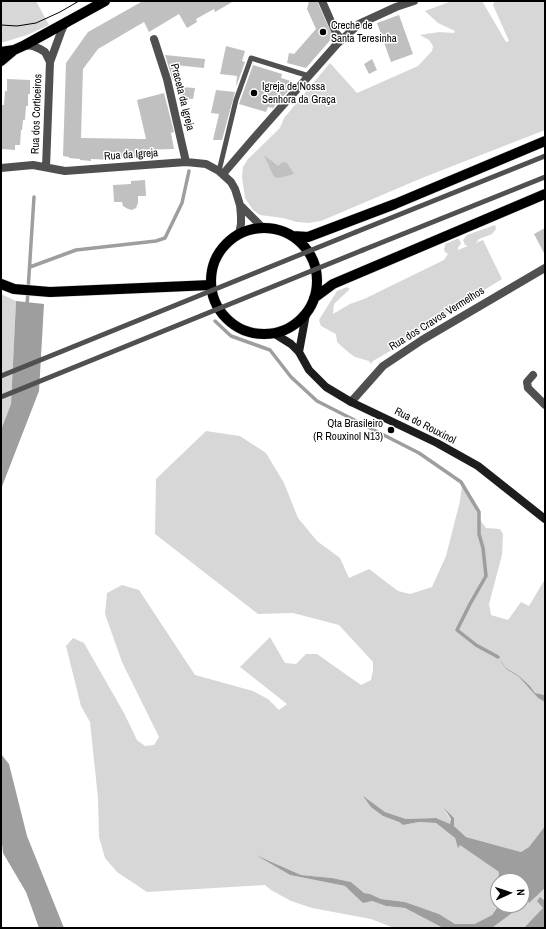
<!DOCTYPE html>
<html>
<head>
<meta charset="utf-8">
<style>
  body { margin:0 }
  #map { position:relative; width:546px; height:929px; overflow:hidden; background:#fff; font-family:"Archivo Narrow",sans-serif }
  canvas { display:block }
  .frame { position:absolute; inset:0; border:2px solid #000; pointer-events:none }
  .north { position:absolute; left:490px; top:873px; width:40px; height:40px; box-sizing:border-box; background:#fff; border:1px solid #999; border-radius:50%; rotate:87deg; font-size:11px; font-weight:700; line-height:16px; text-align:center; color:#000 }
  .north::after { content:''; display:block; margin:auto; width:14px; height:18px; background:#000; clip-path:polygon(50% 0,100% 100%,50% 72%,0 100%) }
</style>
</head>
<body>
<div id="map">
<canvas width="546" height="929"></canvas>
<div class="frame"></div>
<div class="north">N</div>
</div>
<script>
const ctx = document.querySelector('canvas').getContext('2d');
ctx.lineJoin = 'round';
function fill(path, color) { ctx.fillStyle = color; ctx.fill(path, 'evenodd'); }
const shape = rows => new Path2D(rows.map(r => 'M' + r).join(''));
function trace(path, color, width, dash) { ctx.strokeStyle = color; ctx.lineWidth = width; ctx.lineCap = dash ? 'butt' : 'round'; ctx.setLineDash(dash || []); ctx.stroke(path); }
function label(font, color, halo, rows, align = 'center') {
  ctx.font = font + ' "Archivo Narrow",sans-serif'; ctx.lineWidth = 3; ctx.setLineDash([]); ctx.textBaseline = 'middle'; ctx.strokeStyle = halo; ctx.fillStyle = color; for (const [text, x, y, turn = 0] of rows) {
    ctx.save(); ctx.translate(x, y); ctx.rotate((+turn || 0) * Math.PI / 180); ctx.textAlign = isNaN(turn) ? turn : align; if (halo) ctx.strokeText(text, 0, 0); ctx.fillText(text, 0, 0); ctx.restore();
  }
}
fill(shape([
  [1,1,36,1,49,25,27,35,1,43],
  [452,1,482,1,506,42,509,41,493,5,495,1,545,1,545,130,422,178,321,221,308,223,297,222,283,218,260,215,253,210,245,198,242,177,243,167,248,159,280,128,284,118,330,63,357,93,418,66,432,51,433,46,429,40,420,35,439,32,454,33,455,31,438,23,425,11],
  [495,225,496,229,492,234,479,239,476,243,483,240,502,279,463,303,397,347,373,361,371,364,369,361,355,357,348,352,337,342,336,334,321,326,319,320,337,291,347,287,350,289,334,304,333,314,350,304,364,299,444,260,448,254,445,252,444,249,445,246,445,244,457,239,459,239,461,244,458,247,458,250,468,246,465,245,463,240,467,235],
  [1,294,16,301,11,404,1,430],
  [206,431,240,436,266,453,284,483,298,518,317,541,340,558,349,578,369,569,398,591,410,594,432,587,446,556,460,501,462,485,471,499,480,520,486,528,500,529,503,534,502,555,489,604,491,615,508,620,521,602,529,606,545,579,545,695,535,693,530,686,519,676,506,668,504,665,506,669,519,677,538,698,545,702,545,826,529,847,521,852,466,837,454,826,454,818,445,811,451,820,450,825,436,818,406,819,385,812,365,798,383,816,399,822,403,825,419,822,436,823,455,838,458,847,460,844,499,872,498,905,499,905,492,915,475,925,455,924,439,914,405,902,381,899,370,894,364,893,351,882,332,878,301,875,261,857,290,875,345,886,363,902,372,901,386,906,405,908,443,928,394,928,371,919,312,908,291,901,271,890,265,885,147,892,117,872,105,858,99,837,98,798,90,722,81,706,66,646,73,638,84,643,124,713,137,740,145,746,154,745,159,737,122,662,105,614,107,593,122,585,139,590,195,675,253,691,268,699,279,710,287,704,240,667,270,637,285,663,296,664,306,654,317,654,361,685,371,680,373,670,373,662,339,625,293,613,258,614,155,534,156,479],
  [545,888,545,928,492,928,528,901,529,902]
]), '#d7d7d7');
fill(shape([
  [16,301,44,304,39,391,1,489,1,430,11,404],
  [498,657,506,668,519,676,530,686,535,693,545,695,545,702,538,698,519,677,506,669],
  [1,754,9,764,27,836,64,928,39,928,26,892,3,853,1,834],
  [363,796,385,812,406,819,436,818,450,824,451,819,444,808,454,818,454,826,466,837,521,852,529,847,545,826,545,888,529,903,528,901,492,928,443,928,405,908,386,906,372,901,363,903,345,886,290,875,256,855,301,875,332,878,351,882,364,893,370,894,381,899,405,902,439,914,455,924,475,924,492,915,499,905,522,905,522,881,498,881,499,872,460,845,458,848,455,838,436,823,419,822,403,825,399,822,383,816,371,807],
  [540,897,545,901,545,928,524,928,543,908,537,901]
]), '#9e9e9e');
trace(shape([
  [30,267,76,250,156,241,165,238,182,203,189,171],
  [27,306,34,197],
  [215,321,231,336,270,350,291,377,317,401,419,453,461,482,479,512,479,534,483,548,486,576,470,604,457,630,476,645,498,657]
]), '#9e9e9e', 3.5);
fill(shape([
  [143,1,234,1,215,12,214,9,196,19,197,22,187,28,179,14,149,32,144,22,98,49,83,69,81,138,146,139,137,100,164,93,174,132,171,133,174,149,138,150,138,158,115,157,115,160,91,159,91,161,80,160,80,159,69,158,69,157,63,156,66,63,88,32],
  [309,1,317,1,333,37,306,68,287,63,289,53,294,54,316,29,307,9],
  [399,15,413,54,391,62,377,23],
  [226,46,245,51,242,61,245,62,236,87,237,76,220,74],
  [165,55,205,59,204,68,175,65,173,81],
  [372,59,377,70,369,74,364,64],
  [253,65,282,74,281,78,291,81,288,91,273,108,268,107,266,112,239,104],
  [7,79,30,80,30,94,28,94,28,106,26,106,25,120,23,120,22,130,21,130,20,145,15,145,15,150,1,149,2,105,4,105,5,91,7,91],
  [181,87,195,88,193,99,180,98],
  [216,90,235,92,222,140,213,140,219,114,211,113],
  [264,155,278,166,283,162,287,163,294,174,279,178,274,177],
  [145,180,146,196,138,196,138,203,136,208,132,210,128,209,123,206,122,202,114,202,113,185,131,184,131,181],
  [545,228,545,255,534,234]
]), '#c0c0c0');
const primary = shape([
  [1,52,14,50,25,45,105,1],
  [1,61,14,50],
  '211 281a53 53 0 1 1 106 0a53 53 0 1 1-106 0Z',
  [293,236,308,237,395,204,545,141],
  [1,284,14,289,50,292,211,285],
  [314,298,333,284,545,194]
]);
trace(primary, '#dbdbdb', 11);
trace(shape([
  [219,171,236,100,251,58,309,76],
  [356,232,545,156],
  [363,250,545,177]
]), '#505050', 5);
trace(shape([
  [322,1,336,33,342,40],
  [154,39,167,79,186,162],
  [25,45,33,46,40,49,45,52,50,62],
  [46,167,50,62,61,32,65,23],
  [1,168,33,165,65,171,186,162,206,164,219,171,231,182,235,189,240,205,241,216,241,224,239,234],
  [223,174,253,139,337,44,359,24,396,7,414,1],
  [240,205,263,228],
  [533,375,527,382,528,388,545,405],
  [351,402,383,366,422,340,545,268]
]), '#505050', 8);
trace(shape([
  [275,334,291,344,299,352,309,370,326,387,351,402,437,443,478,466,545,519],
  [299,352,306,314]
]), '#1d1d1d', 8);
trace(primary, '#000', 10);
trace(shape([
  [1,25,17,26,36,23,60,12,79,1]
]), '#000', 1);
trace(shape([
  [1,376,356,232],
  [1,397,363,250]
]), '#505050', 5);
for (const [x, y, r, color] of [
  [323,32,4,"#000"],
  [254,93,4,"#000"],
  [391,430,4,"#000"]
]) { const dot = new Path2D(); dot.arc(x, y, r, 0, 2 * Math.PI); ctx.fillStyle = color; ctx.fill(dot); trace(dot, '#fff', 1.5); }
label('11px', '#000', '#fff', [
  ["Creche de",331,26],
  ["Santa Teresinha",331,39],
  ["Igreja de Nossa",262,87],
  ["Senhora da Graça",262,100],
  ["Qta Brasileiro",383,424,"right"],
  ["(R Rouxinol N13)",383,437,"right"]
], 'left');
label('11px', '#000', '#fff', [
  ["Praceta da Igreja",182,97,76],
  ["Rua dos Corticeiros",37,114,-88],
  ["Rua da Igreja",131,155,-4],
  ["Rua dos Cravos Vermelhos",437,319,-32],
  ["Rua do Rouxinol",425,426,27]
]);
</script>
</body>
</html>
